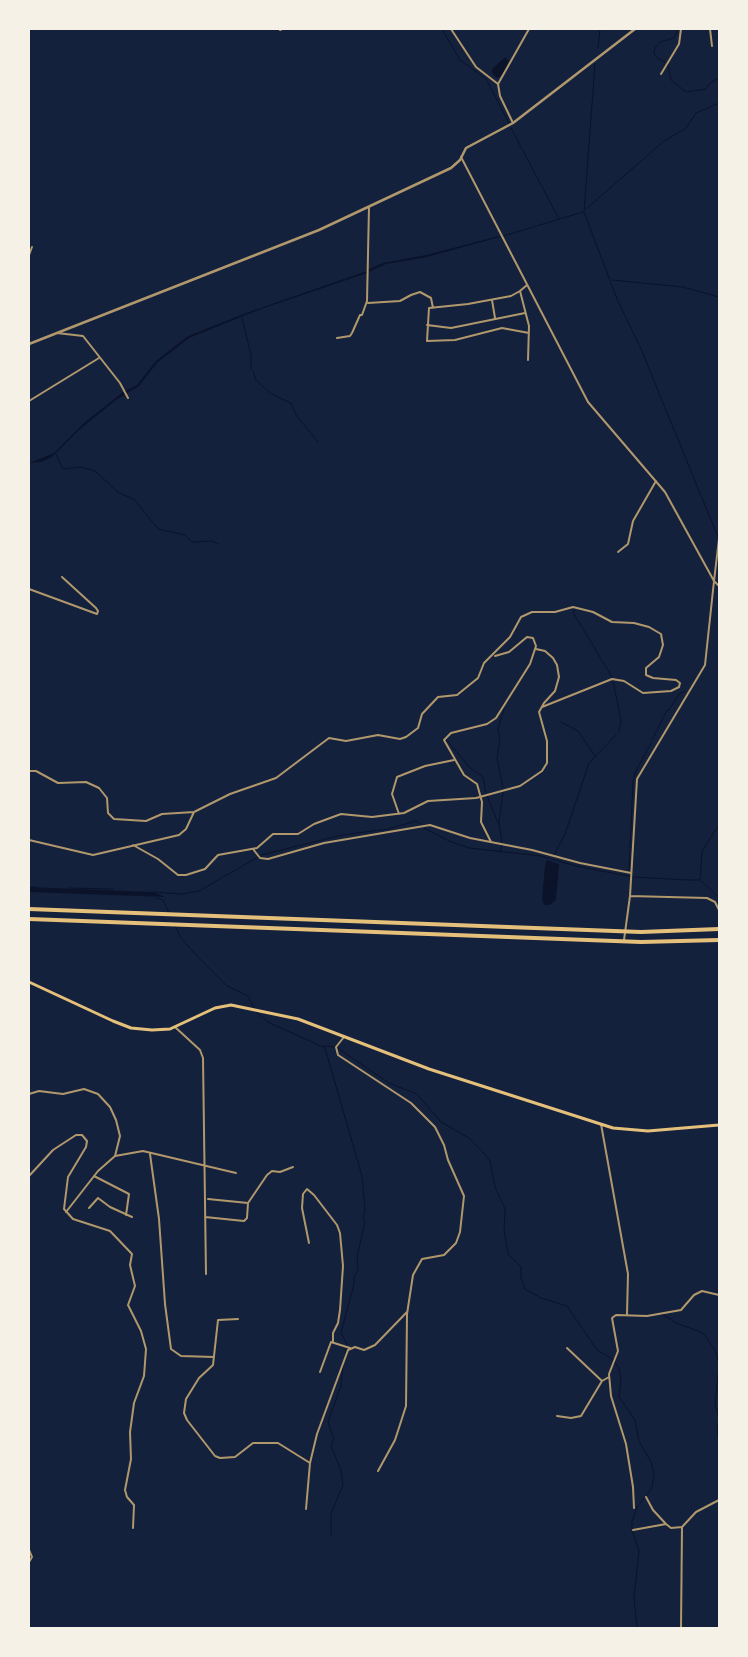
<!DOCTYPE html>
<html>
<head>
<meta charset="utf-8">
<style>
  body { margin:0 }
  #map { position:relative; width:748px; height:1657px; overflow:hidden; background:#14213d; font-family:"Libre Baskerville",serif }
  canvas { display:block }
  .frame { position:absolute; inset:0; border:30px solid #f6f1e7; pointer-events:none }
</style>
</head>
<body>
<div id="map">
<canvas width="748" height="1657"></canvas>
<div class="frame"></div>
</div>
<script>
const ctx = document.querySelector('canvas').getContext('2d');
ctx.lineJoin = 'round';
function fill(path, color) { ctx.fillStyle = color; ctx.fill(path, 'evenodd'); }
const shape = rows => new Path2D(rows.map(r => 'M' + r).join(''));
function trace(path, color, width, dash) { ctx.strokeStyle = color; ctx.lineWidth = width; ctx.lineCap = dash ? 'butt' : 'round'; ctx.setLineDash(dash || []); ctx.stroke(path); }
fill(shape([
  [505,57,509,61,502,75,497,78,492,73,492,69],
  [499,236,500,237,423,258,386,264,369,272,369,269,383,263,426,255],
  [367,271,367,273,261,309,189,338,157,363,139,386,116,400,79,430,52,457,41,462,29,463,54,453,84,423,123,392,137,385,156,361,188,336,246,313],
  [547,860,559,864,556,900,550,905,544,905,542,899,545,865],
  [29,887,153,892,165,897,29,892]
]), '#0b132b');
trace(shape([
  [442,29,460,60,486,79,509,123],
  [598,48,600,29],
  [665,62,658,59,654,53,655,48,660,42,674,38,678,29],
  [595,64,584,212,617,299,641,349,718,537],
  [668,65,671,80,686,92,706,89,710,83,719,78],
  [511,128,559,219],
  [586,209,664,141,686,128,696,113,719,103],
  [500,237,583,212],
  [612,280,683,287,719,297],
  [242,318,251,355,251,369],
  [253,371,256,380,271,394,291,403,296,415,318,442],
  [56,454,63,469,81,467,95,471,119,493,134,499,158,529,185,535,192,542,212,541,219,544],
  [574,610,574,614,612,677],
  [613,681,621,720,619,732],
  [561,722,578,731,595,756],
  [446,739,470,768,483,777,486,793],
  [652,740,667,710,669,710,679,694,685,691],
  [503,788,497,758,500,739,498,729,504,709],
  [487,796,499,825],
  [424,828,449,841,469,848,541,856,576,866,633,877,687,880,700,880,702,851,719,825],
  [502,843,499,822,503,792],
  [500,852,502,845],
  [261,855,342,835,388,829,416,821,420,824],
  [554,855,565,834,589,763,616,735],
  [629,871,633,782,635,773,651,743],
  [701,881,719,897],
  [29,887,35,887],
  [68,888,113,889],
  [153,892,182,894,199,891,258,857],
  [156,898,163,900,169,913],
  [175,926,181,938,199,958,227,986,248,996,255,1009],
  [256,1012,268,1022,325,1048,362,1176,365,1210,363,1218,365,1221,357,1257,358,1270,354,1277,354,1284,341,1333,347,1344,345,1355],
  [324,1046,336,1047,389,1083,417,1094,441,1122,469,1138,483,1152,490,1161,495,1187,505,1209,504,1229,508,1254,521,1267,521,1278,525,1289,541,1298,567,1306,597,1350,612,1359,619,1368,621,1381,619,1397,635,1420,639,1441,651,1462,654,1474,652,1488,637,1507,632,1522,632,1529,639,1551,634,1597,637,1628],
  [662,1314,676,1323,703,1333,716,1352,719,1365,715,1404,719,1418,717,1428,719,1445],
  [331,1535,331,1513,343,1485,341,1470,331,1446,334,1439,328,1422,341,1386,343,1366]
]), '#0b132b', 1);
trace(shape([
  [451,29,476,67,498,84],
  [710,29,712,46],
  [280,30,282,29],
  [661,74,679,44,681,29],
  [513,123,500,96,498,84,529,29],
  [461,157,588,402,665,492,714,581,705,665,637,779,630,896,624,940],
  [29,255,32,247],
  [527,285,520,291,529,326,528,360],
  [520,291,511,296,468,304,429,308,427,341,455,340,502,328,529,333],
  [492,300,495,318],
  [368,303,400,301,411,295,420,292,431,298,433,308],
  [427,325,451,328,525,313],
  [57,333,83,336,120,383,128,398],
  [337,338,350,336,352,333,360,315,362,315,367,301,369,207],
  [29,401,99,358],
  [719,539,714,581,719,586],
  [618,552,628,544,633,521,656,481],
  [29,589,97,614,98,611,96,608,62,577],
  [29,771,36,771,58,783,86,782,99,788,107,798,108,813,114,819,146,821,162,814,194,812,230,794,276,778,329,738,346,741,378,735,400,739,406,737,418,728,422,714,438,697,457,695,478,678,484,663,510,637,521,617,532,612,555,612,573,607,593,612,612,622,634,623,649,627,661,634,663,645,659,657,646,668,646,675,653,678,676,680,680,683,679,687,671,691,643,693,624,681,612,679,542,707],
  [399,814,392,794,397,777,425,766,454,760],
  [29,840,93,855,179,835,186,829,194,812],
  [491,842,481,822,482,802,477,784,464,775,444,740,451,733,487,724,496,718,530,664,536,646,533,638,527,637,509,652,495,656],
  [133,845,158,859,178,875,186,875,205,869,218,855,257,848,273,834,298,834,314,824,341,814,372,817,404,813,428,801,476,798,520,786,542,771,547,763,547,741,539,712,544,703,555,691,559,677,557,665,553,658,545,651,536,649],
  [253,849,260,858,268,859,324,843,430,825,470,838,532,850,580,863,631,873],
  [630,896,707,898,715,902,719,910],
  [175,1027,200,1050,203,1058,206,1274],
  [344,1037,336,1047,338,1055,411,1103,435,1127,444,1145,448,1160,464,1196,460,1232,456,1243,444,1255,422,1259,413,1275,407,1314,406,1406,395,1440,378,1471],
  [29,1094,39,1091,63,1094,84,1089,98,1094,110,1107,116,1120,120,1136,115,1156],
  [601,1124,628,1274,627,1314],
  [150,1154,159,1219,165,1304,171,1349,181,1356,214,1357],
  [29,1176,53,1150,76,1135,82,1135,87,1141,86,1147,68,1177,64,1209,73,1219,110,1231,132,1254,130,1265,135,1286,128,1305,141,1331,146,1349,144,1376,134,1403,130,1432,131,1459,125,1490,127,1497,134,1505,133,1528],
  [94,1176,129,1194,126,1215],
  [208,1199,248,1203],
  [89,1208,98,1198,110,1207,132,1217],
  [66,1212,98,1171,115,1156,143,1151,236,1173],
  [205,1217,244,1221,247,1218,248,1203,267,1175,272,1171,280,1172,293,1167],
  [309,1243,302,1208,303,1194,307,1189,314,1195,337,1225,340,1233,343,1266,340,1310,338,1323,333,1333,333,1342],
  [238,1319,218,1320,213,1365,199,1378,186,1399,184,1413,187,1420,215,1456,220,1458,235,1457,253,1443,278,1443,310,1463],
  [567,1348,602,1381],
  [320,1372,331,1342,350,1348],
  [557,1416,571,1418,581,1416,602,1381,609,1377],
  [646,1497,653,1510,666,1524],
  [634,1508,633,1487,626,1444,611,1396,609,1374,618,1351,612,1318,616,1315,647,1316,681,1310,694,1295,702,1291,719,1295],
  [306,1509,310,1463,317,1434,348,1350,355,1347,364,1350,375,1345,407,1312],
  [633,1530,666,1524,671,1528,682,1527],
  [29,1550,32,1557,29,1562],
  [681,1628,682,1527,696,1512,719,1500]
]), '#b1986c', 2);
trace(shape([
  [29,344,319,230,451,168,460,160,466,148,513,123,635,29]
]), '#b1986c', 2.5);
trace(shape([
  [29,982,113,1021,131,1028,152,1030,170,1029,215,1008,231,1005,298,1019,429,1069,613,1128,648,1131,719,1125]
]), '#e5c07b', 3);
trace(shape([
  [29,909,641,932,719,929],
  [29,919,641,942,719,940]
]), '#e5c07b', 4);
</script>
</body>
</html>
